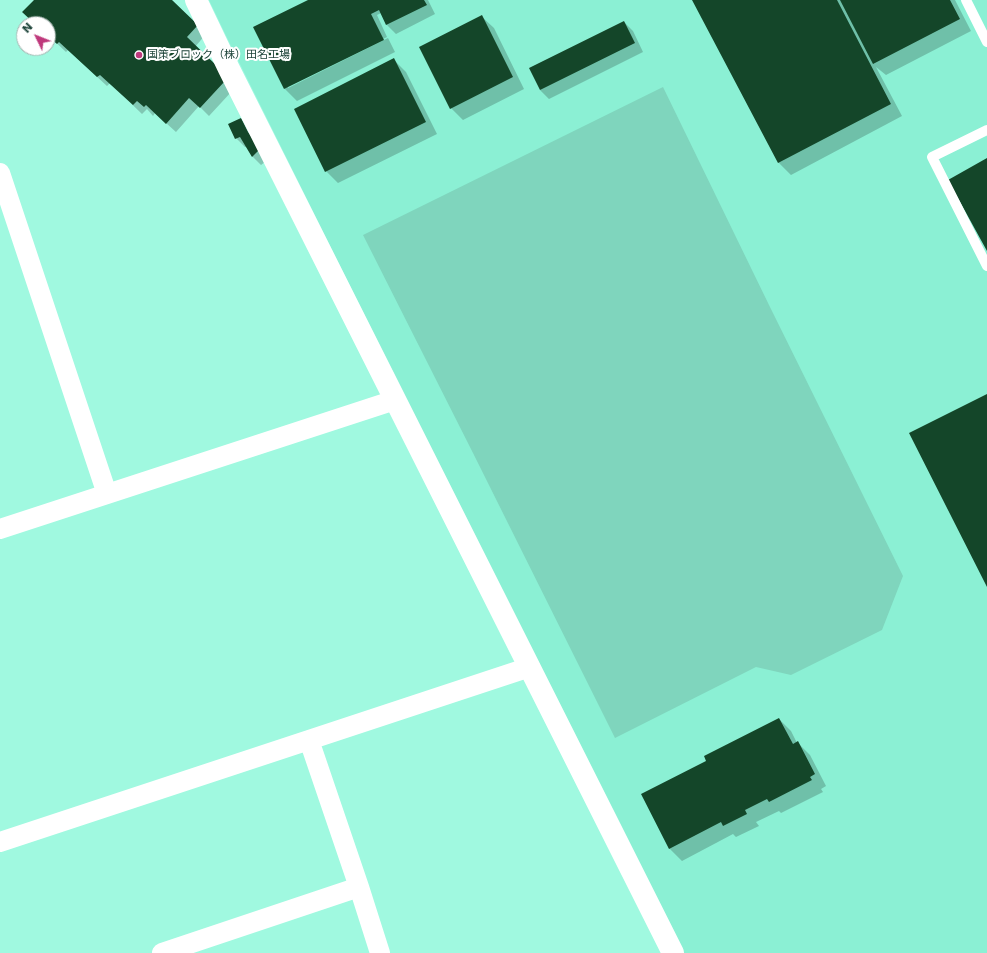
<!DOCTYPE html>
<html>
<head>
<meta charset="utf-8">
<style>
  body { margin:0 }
  #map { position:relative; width:987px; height:953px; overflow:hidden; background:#a0f9e0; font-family:"DejaVu Sans",sans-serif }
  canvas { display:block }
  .north { position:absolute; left:16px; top:16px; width:40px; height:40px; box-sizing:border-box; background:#fff; border:1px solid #a5b4b0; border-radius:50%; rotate:313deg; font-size:11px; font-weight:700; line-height:16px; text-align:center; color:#1e443a }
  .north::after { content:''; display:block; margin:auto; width:14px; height:18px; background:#bf397c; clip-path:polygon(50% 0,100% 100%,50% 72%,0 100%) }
</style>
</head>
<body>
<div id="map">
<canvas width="987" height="953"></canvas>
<div class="north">N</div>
</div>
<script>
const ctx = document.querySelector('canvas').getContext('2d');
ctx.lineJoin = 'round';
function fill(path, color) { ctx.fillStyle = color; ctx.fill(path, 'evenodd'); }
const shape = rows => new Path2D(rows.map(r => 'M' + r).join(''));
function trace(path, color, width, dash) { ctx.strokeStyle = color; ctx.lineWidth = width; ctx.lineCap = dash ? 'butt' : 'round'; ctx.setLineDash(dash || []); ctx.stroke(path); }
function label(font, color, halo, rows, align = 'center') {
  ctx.font = font + ' "DejaVu Sans","Noto Sans JP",sans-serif'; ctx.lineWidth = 4; ctx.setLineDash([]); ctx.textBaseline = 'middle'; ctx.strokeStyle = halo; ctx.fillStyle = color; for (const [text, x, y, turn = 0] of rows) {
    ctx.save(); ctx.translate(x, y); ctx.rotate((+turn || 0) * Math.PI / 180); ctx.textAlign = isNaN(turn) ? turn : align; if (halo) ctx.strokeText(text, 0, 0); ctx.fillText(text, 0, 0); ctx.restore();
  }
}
fill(shape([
  [209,0,987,0,987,953,684,953,615,820,230,44]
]), '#8bf0d4');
fill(shape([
  [663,87,769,305,903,576,882,630,791,675,756,667,615,738,473,453,363,235]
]), '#7fd5bd');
fill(shape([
  [35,0,171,0,206,34,195,47,233,90,209,116,199,106,176,132,155,113,153,116,147,109,142,114,110,83,107,86,68,50,66,52,48,35,48,24,36,24],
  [310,0,428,0,435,14,396,34,387,25,381,13,377,15,387,37,288,86,288,88,388,38,395,52,297,101,285,89,255,28],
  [693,0,955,0,971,31,886,75,876,67,902,116,791,175,779,163],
  [482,17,494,28,524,89,463,120,451,108],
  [624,22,633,31,643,52,549,99,540,90],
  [394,60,406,72,437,134,338,183,326,171],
  [241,119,250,128,269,159,261,165,252,156,247,147,245,147,236,138],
  [779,719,791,731,797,743,798,743,810,755,826,786,821,789,823,792,781,813,779,811,756,822,759,826,736,837,733,834,682,861,670,849,643,795,707,762]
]), '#0003');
fill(shape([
  [34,0,172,0,198,25,187,37,216,65,225,81,200,108,189,98,166,124,146,105,144,107,137,101,133,105,100,75,97,77,59,42,57,44,48,36,48,24,35,24,22,12],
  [308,0,424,0,427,5,386,25,379,10,371,14,384,40,284,89,253,27],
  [692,0,837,0,891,104,778,163],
  [840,0,950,0,960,19,873,64],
  [482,15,513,77,450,109,419,47],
  [624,21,635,43,540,90,529,68],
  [394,58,426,122,325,172,294,109],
  [241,118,248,132,260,149,252,157,240,137,235,139,228,124],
  [987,158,987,251,948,180],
  [987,394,987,587,909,433],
  [779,718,793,744,798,741,815,774,810,777,812,780,769,802,767,799,745,810,747,814,723,826,721,822,669,849,641,794,706,761,704,756]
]), '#144629');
trace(shape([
  [966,0,987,42],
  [987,130,932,157,987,266]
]), '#fff', 10);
trace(shape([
  [0,173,107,494],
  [0,529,395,400],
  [309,740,359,887,380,953],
  [0,842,530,667],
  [162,953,359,887]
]), '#fff', 20);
trace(shape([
  [196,0,229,69,673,953]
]), '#fff', 22);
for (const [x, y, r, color] of [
  [139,55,4,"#bf397c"]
]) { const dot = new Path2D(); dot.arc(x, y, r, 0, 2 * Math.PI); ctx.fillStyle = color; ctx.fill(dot); trace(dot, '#fff', 1.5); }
label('11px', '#1e443a', '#fff', [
  ["国策ブロック（株）田名工場",147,55]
], 'left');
</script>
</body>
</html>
